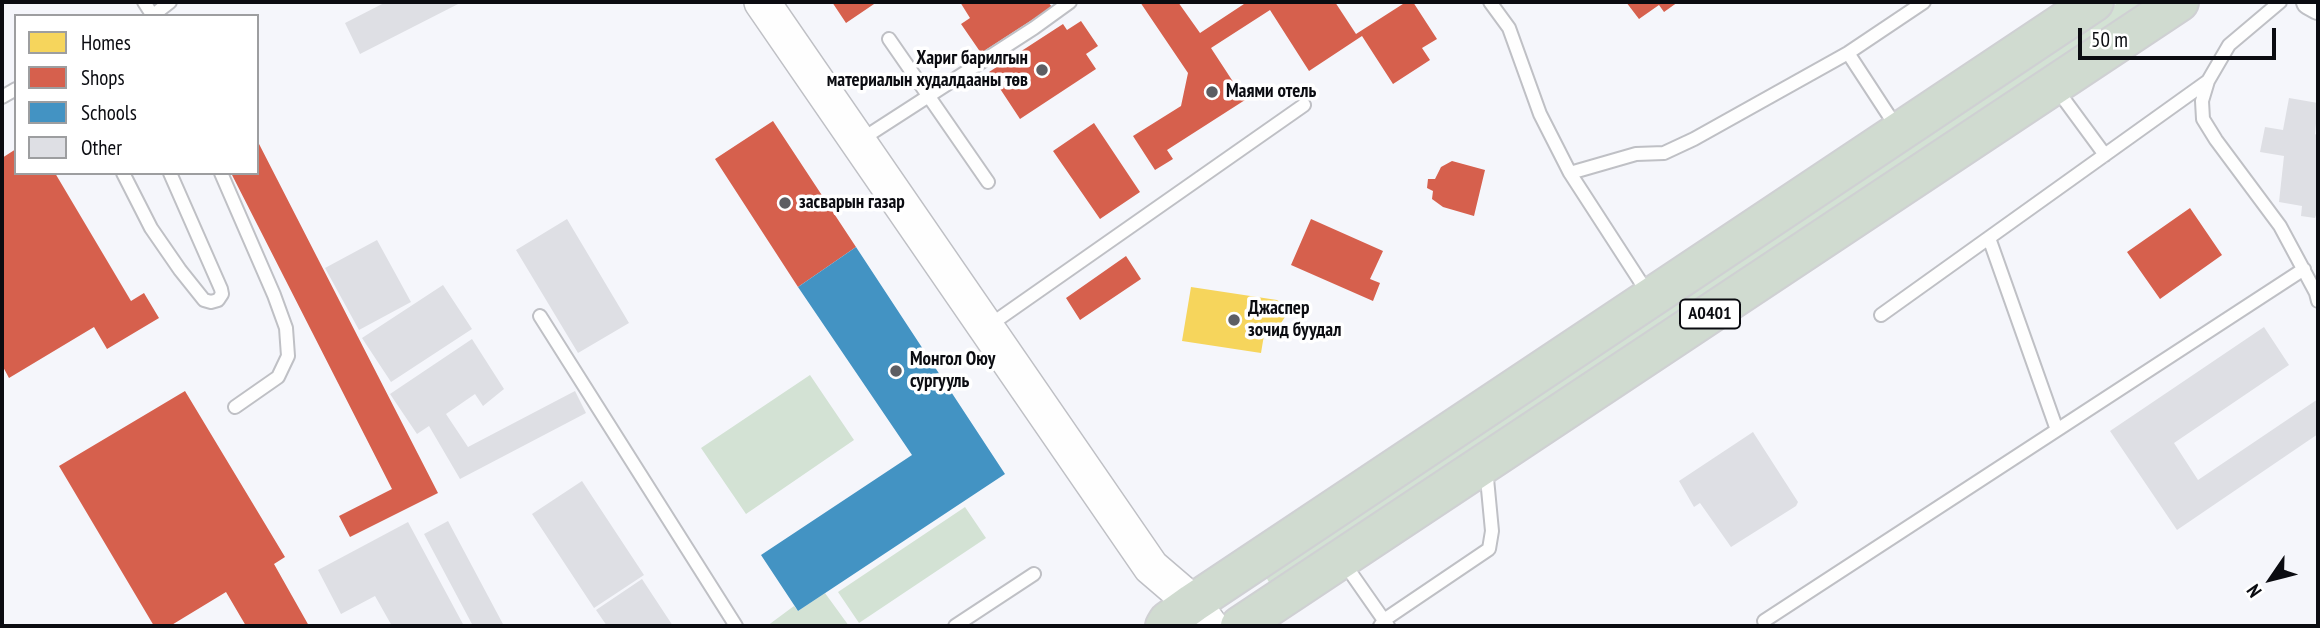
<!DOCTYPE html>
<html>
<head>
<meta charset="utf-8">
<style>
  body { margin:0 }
  #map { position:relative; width:2320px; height:628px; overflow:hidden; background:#f5f6fb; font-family:"PT Sans Narrow",sans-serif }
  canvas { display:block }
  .frame { position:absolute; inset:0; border:4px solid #0b0c11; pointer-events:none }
  .legend { position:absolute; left:14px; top:14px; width:245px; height:161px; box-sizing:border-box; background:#fff; border:2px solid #9d9ea0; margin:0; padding:9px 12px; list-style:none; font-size:21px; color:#0b0c11 }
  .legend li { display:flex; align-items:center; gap:14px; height:35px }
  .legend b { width:35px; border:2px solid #9d9ea0 }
  .north { position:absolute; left:2236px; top:544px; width:70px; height:70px; -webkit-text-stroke:5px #fff; paint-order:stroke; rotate:235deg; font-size:19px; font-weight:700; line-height:28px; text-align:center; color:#0b0c11 }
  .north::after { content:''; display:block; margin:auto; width:24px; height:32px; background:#0b0c11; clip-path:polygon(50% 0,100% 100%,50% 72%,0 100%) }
  .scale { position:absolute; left:2078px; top:28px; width:198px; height:32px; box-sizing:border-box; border:4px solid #0b0c11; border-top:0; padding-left:9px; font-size:21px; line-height:24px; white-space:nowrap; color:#0b0c11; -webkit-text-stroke:5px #fff; paint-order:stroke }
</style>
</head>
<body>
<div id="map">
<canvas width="2320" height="628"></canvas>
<div class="frame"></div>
<ul class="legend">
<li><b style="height:19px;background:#f6d55c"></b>Homes</li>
<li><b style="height:19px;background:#d6604d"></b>Shops</li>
<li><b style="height:19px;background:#4393c3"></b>Schools</li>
<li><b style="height:19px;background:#dedfe4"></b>Other</li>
</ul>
<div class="north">N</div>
<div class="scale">50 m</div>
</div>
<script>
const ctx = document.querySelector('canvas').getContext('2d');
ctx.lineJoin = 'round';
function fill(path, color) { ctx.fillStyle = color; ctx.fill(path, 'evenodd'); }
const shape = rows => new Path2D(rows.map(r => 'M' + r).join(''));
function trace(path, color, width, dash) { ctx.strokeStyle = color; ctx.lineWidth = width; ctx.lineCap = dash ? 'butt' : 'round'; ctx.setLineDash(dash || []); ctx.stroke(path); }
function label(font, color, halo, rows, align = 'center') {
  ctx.font = font + ' "PT Sans Narrow",sans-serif'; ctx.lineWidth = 7; ctx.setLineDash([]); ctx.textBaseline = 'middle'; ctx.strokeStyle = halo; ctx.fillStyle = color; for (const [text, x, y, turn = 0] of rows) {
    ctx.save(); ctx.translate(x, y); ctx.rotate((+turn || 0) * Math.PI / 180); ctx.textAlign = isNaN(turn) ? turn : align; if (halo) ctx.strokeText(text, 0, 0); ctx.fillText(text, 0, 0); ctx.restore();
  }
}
fill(shape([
  [2119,2,2153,2,1272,588,1264,573],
  [810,375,854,440,746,514,701,448],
  [965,507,986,538,859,623,838,592],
  [825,593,849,626,767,626,794,606,798,611]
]), '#d3e2d4');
fill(shape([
  [1191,287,1277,300,1284,306,1285,317,1279,326,1266,323,1261,353,1182,341]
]), '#f6d55c');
fill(shape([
  [832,2,877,2,846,23],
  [960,2,1048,2,1052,7,981,53,961,24,970,18],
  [1140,2,1178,2,1200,33,1247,2,1335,2,1356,34,1406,2,1413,2,1437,39,1422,48,1430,60,1393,84,1362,36,1309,71,1270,10,1211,48,1245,100,1167,150,1173,159,1155,170,1133,136,1181,106,1188,73],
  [1626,2,1678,2,1664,12,1659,5,1639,19],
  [1081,21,1098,46,1086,54,1096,69,1020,119,989,72,1063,24,1067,30],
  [773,121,856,247,798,287,715,159],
  [1094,123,1140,192,1100,219,1053,151],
  [257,140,438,493,350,537,339,516,392,489,231,173,257,173],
  [16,149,16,173,55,173,131,301,144,293,159,318,107,349,94,327,9,378,2,365,2,158],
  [1452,161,1485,170,1474,216,1443,207,1432,199,1433,191,1427,188,1428,179,1435,179,1441,167],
  [2190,208,2222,255,2160,299,2127,252],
  [1311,219,1383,251,1370,279,1380,283,1373,301,1291,265],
  [1126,256,1141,279,1080,320,1066,298],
  [185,391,285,557,274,564,309,626,246,626,226,592,170,626,154,626,59,466]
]), '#d6604d');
fill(shape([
  [856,247,1005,474,798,611,761,555,912,455,798,287]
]), '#4393c3');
fill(shape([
  [386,2,462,2,360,54,345,23],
  [2289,98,2318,103,2315,134,2318,136,2318,209,2315,218,2301,216,2302,206,2279,202,2284,156,2260,152,2265,127,2283,130],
  [567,219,629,323,578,353,516,250],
  [377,240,411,302,359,330,325,268],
  [443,285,472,329,391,382,362,338],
  [2264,327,2289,365,2174,443,2198,480,2318,399,2318,434,2177,530,2110,431],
  [472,339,504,389,483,406,475,394,446,414,468,447,575,391,586,413,460,479,429,426,417,434,390,394],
  [1753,432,1798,502,1796,506,1731,547,1700,503,1694,507,1679,481],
  [582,481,644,575,594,608,532,514],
  [448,521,504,626,473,626,424,534],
  [408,522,464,626,392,626,375,596,341,614,318,570],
  [642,579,673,626,607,626,596,610]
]), '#dedfe4');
const lane = shape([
  [144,2,153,16],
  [1490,2,1509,28,1540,114,1570,173,1649,295],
  [2280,2,2229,45,2208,81,2202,101,2203,119,2216,140,2280,226,2316,293,2318,301],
  [152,16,170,2],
  [889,39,988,182],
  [1848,53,1897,128],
  [2055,87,2105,155],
  [2,97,16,89],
  [859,141,1034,28,1070,2],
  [123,173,151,228,180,270,204,300,211,302,218,300,222,294,221,289,170,173],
  [221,173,274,295,286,328,288,356,278,377,235,407],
  [1570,173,1636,154,1664,153,1694,139,1848,53,1924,2],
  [1989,238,2057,430],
  [1881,315,2208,81],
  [540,316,736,626],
  [987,327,1304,105],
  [1344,563,1388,626],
  [1764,621,2304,269],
  [955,626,1034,574],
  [1380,626,1384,620,1489,549,1492,531,1486,468]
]);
const street = shape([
  [2309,2,2318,7]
]);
const secondary = shape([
  [762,2,1151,567,1193,603,1210,626]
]);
const highway = shape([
  [1165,626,1168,621,1193,603,2094,2],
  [1240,626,2179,2]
]);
trace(lane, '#bfc0c5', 16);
trace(street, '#bfc0c5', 28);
trace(secondary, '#bfc0c5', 38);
trace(highway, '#cfd0d3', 42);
trace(lane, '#fefefe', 12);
trace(street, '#fefefe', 24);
trace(secondary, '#fefefe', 35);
trace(highway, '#d0dbd0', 38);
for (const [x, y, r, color] of [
  [1042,70,7,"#5d5e63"],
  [1212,92,7,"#5d5e63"],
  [785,203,7,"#5d5e63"],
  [1234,320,7,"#5d5e63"],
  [896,371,7,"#5d5e63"]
]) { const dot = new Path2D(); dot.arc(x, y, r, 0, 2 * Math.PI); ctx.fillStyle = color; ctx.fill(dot); trace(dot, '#fff', 2.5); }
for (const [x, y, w] of [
  [1710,314,60]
]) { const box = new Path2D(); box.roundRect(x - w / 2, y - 14.5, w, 29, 5); ctx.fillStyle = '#fff'; ctx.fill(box); trace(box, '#0b0c11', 2); }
label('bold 18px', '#0b0c11', null, [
  ["A0401",1710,314]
]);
label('bold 19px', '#0b0c11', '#fff', [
  ["Хариг барилгын",1028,59,"right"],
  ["материалын худалдааны төв",1028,81,"right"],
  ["Маями отель",1226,92],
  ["засварын газар",799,203],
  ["Джаспер",1248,309],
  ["зочид буудал",1248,331],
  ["Монгол Оюу",910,360],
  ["сургууль",910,382]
], 'left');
</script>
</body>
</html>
